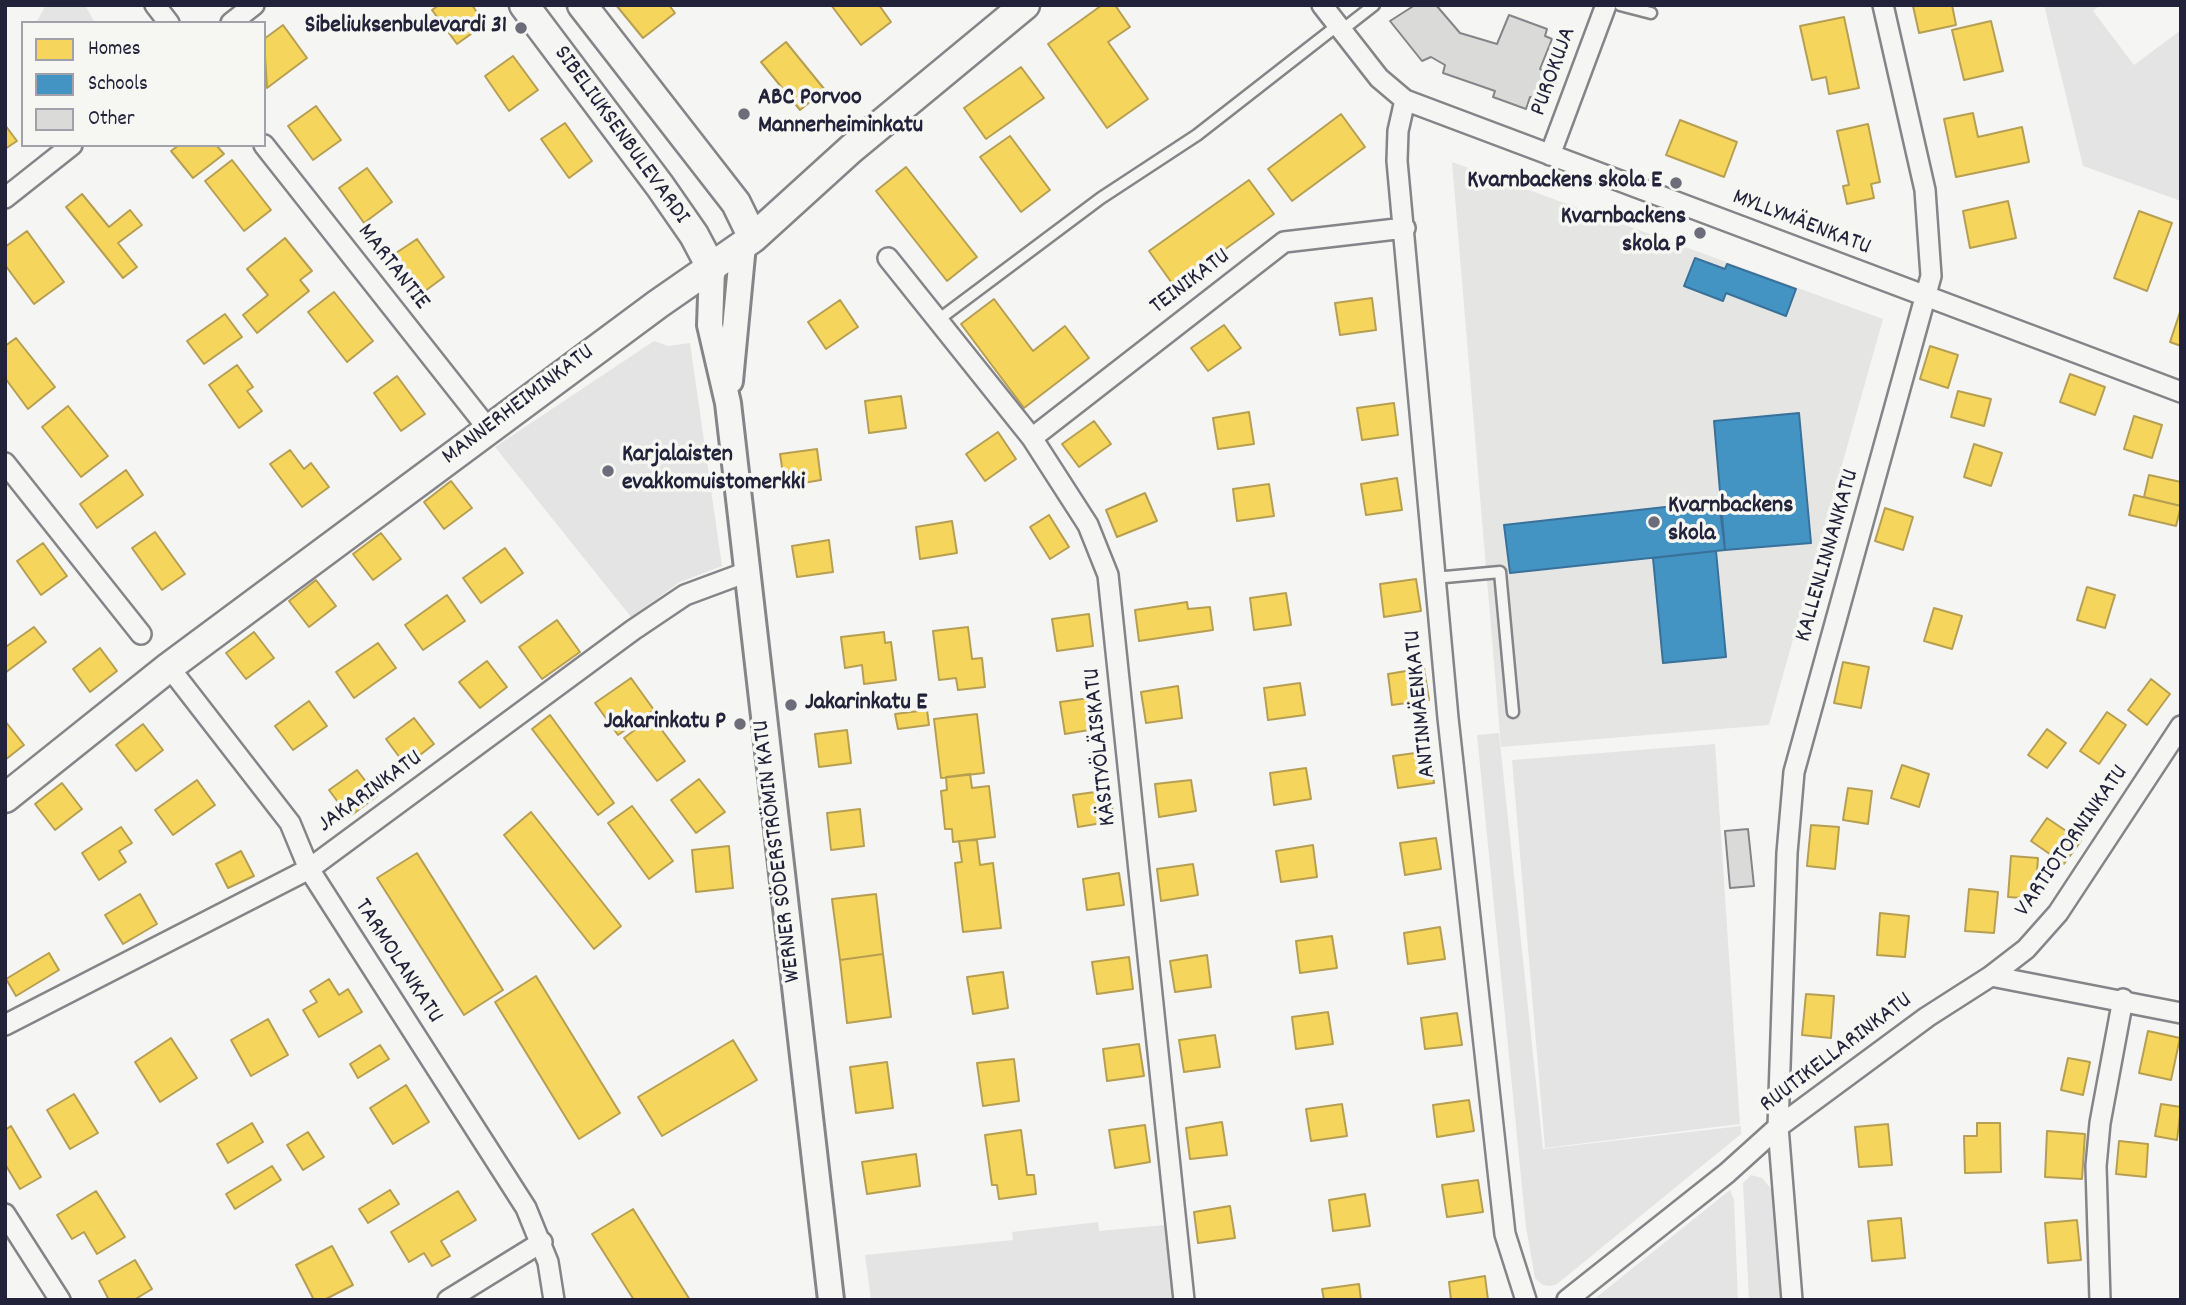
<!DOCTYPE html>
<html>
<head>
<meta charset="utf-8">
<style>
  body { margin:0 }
  #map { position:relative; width:2186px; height:1305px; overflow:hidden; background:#f5f5f3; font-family:Dekko,sans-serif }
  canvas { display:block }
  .frame { position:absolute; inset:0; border:7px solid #22223b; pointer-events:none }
  .legend { position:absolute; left:21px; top:21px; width:245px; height:126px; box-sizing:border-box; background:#f6f6f2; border:2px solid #a1a1a9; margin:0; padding:9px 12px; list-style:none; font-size:21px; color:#22223b }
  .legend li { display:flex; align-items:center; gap:14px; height:35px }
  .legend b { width:35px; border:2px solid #a1a1a9 }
</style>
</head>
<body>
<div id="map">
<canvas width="2186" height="1305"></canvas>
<div class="frame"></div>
<ul class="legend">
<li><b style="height:19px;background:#f6d55c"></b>Homes</li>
<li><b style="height:19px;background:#4393c3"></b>Schools</li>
<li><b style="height:19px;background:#dadad9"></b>Other</li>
</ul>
</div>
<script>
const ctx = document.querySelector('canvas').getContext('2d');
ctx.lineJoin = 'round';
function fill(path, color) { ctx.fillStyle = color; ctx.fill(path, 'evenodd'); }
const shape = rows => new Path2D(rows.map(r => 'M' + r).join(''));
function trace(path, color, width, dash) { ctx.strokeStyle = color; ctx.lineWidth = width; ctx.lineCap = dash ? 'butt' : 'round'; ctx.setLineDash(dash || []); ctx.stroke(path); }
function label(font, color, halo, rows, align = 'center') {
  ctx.font = font + ' Dekko,sans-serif'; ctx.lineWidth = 7; ctx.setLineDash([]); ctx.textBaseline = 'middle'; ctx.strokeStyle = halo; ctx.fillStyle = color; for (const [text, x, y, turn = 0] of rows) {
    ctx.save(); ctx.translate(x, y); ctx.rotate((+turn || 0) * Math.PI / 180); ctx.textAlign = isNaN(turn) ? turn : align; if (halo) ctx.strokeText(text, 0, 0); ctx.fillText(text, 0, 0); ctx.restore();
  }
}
fill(shape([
  [1452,162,1883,319,1769,725,1501,747]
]), '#e5e5e4');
fill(shape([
  [46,5,85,5,95,23,36,23],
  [2044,5,2100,5,2093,11,2134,65,2181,30,2181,201,2083,166],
  [654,341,668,346,690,343,722,566,680,582,631,617,495,447],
  [1499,733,1543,1149,1741,1126,1741,1134,1557,1284,1550,1286,1543,1285,1535,1278,1526,1227,1477,735],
  [1715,744,1740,1124,1545,1148,1512,760],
  [1751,1175,1762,1178,1772,1190,1781,1300,1749,1300,1743,1183],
  [1730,1190,1734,1200,1738,1300,1593,1300],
  [1098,1222,1099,1231,1165,1225,1174,1300,871,1300,865,1255,1013,1240,1012,1232]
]), '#e4e4e4');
const homes = shape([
  [439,5,472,5,485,24,457,44,432,10,439,5],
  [616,5,669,5,675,13,643,38,616,5],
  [831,5,879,5,891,22,861,45,831,5],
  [1102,5,1115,5,1130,27,1108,42,1148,99,1107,128,1048,44,1102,5],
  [1952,5,1956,25,1919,33,1913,6,1952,5],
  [1844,17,1859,88,1829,94,1826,77,1812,80,1800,26,1844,17],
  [1991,21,2003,71,1964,80,1952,30,1991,21],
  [283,25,307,58,267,88,264,39,283,25],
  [786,42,825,90,800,110,761,62,786,42],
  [513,56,538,90,509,111,485,76,513,56],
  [1021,67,1044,98,986,139,964,108,1021,67],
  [316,106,341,140,313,160,288,126,316,106],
  [1973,113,1978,137,2022,127,2029,162,1956,177,1944,119,1973,113],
  [1341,114,1365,147,1292,201,1268,169,1341,114],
  [1680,120,1737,142,1724,177,1666,155,1680,120],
  [565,123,592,161,569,178,541,139,565,123],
  [1868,124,1880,182,1871,184,1874,198,1847,204,1843,186,1849,185,1837,131,1868,124],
  [5,125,17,141,5,149,5,125],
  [1010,136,1050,190,1021,212,980,157,1010,136],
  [179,145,216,145,224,154,193,178,171,151,179,145],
  [232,160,271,210,244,231,205,181,232,160],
  [906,167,977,257,947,281,876,191,906,167],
  [367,168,392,202,364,223,339,188,367,168],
  [1249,180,1274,214,1174,286,1149,251,1249,180],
  [82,194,109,227,130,210,142,225,118,243,137,267,123,278,66,207,82,194],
  [2008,201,2016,238,1970,248,1963,211,2008,201],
  [2139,211,2172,223,2147,291,2114,278,2139,211],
  [27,231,64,282,34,304,5,265,5,247,27,231],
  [285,238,312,271,300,280,309,291,257,333,243,315,268,295,247,269,285,238],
  [417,239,444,277,421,294,393,255,417,239],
  [334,292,373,341,347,362,308,312,334,292],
  [1372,298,1376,330,1340,335,1335,303,1372,298],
  [994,299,1033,351,1065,326,1089,358,1024,408,961,324,994,299],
  [840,300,858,327,826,349,808,322,840,300],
  [2180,312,2181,312,2181,346,2170,342,2180,312],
  [225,314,242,337,204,364,187,341,225,314],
  [1224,325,1241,348,1208,371,1191,348,1224,325],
  [16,338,55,387,28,409,5,378,5,346,16,338],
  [1930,346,1958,355,1948,388,1920,379,1930,346],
  [237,365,253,387,247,391,262,411,239,428,209,385,237,365],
  [2070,374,2105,387,2095,415,2060,402,2070,374],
  [397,376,425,414,401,431,374,393,397,376],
  [1958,391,1991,399,1984,426,1951,417,1958,391],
  [901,396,906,428,869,433,865,401,901,396],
  [1394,403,1398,435,1362,440,1357,408,1394,403],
  [68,406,108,456,81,477,42,427,68,406],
  [1249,412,1254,444,1218,449,1213,418,1249,412],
  [2134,416,2162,425,2152,458,2124,449,2134,416],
  [1094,421,1111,444,1079,467,1062,444,1094,421],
  [998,432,1016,459,985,481,966,454,998,432],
  [1974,444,2002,453,1991,486,1964,477,1974,444],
  [817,449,821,480,785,486,780,454,817,449],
  [290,450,304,469,311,463,329,487,302,507,270,464,290,450],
  [126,470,143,495,97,528,80,504,126,470],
  [2149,475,2181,482,2181,506,2144,497,2149,475],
  [1397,478,1402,510,1366,515,1361,484,1397,478],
  [451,481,472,508,444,529,424,502,451,481],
  [1269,484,1274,516,1237,521,1233,489,1269,484],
  [1145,493,1157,521,1117,537,1106,510,1145,493],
  [2134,495,2181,506,2176,526,2129,515,2134,495],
  [1885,508,1913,517,1903,550,1875,541,1885,508],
  [1049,515,1069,547,1050,559,1030,527,1049,515],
  [952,521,957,553,920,559,916,527,952,521],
  [155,532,185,574,162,590,132,548,155,532],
  [381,533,401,559,373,580,353,554,381,533],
  [829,540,833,572,797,577,792,546,829,540],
  [43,543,67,576,41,595,17,561,43,543],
  [505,548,523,573,481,603,463,578,505,548],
  [1416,579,1421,611,1384,617,1380,584,1416,579],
  [316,580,336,606,309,627,289,601,316,580],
  [2087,587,2115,595,2105,628,2077,620,2087,587],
  [1286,593,1291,625,1254,630,1250,598,1286,593],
  [447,595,465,621,423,650,405,625,447,595],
  [1187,602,1188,609,1210,607,1213,630,1139,641,1135,610,1187,602],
  [1934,608,1962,616,1952,649,1924,641,1934,608],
  [1089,614,1093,646,1057,651,1052,619,1089,614],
  [557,620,580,652,542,679,519,647,557,620],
  [34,627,46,642,5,673,5,644,7,646,34,627],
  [968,627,972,659,982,658,985,687,958,690,956,678,939,680,933,631,968,627],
  [254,632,274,658,246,679,226,653,254,632],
  [884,632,885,643,891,642,896,680,864,684,862,665,845,668,841,637,884,632],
  [378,643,396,668,354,698,336,672,378,643],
  [100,648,117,671,90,692,73,669,100,648],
  [487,661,507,687,480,708,459,682,487,661],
  [1843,662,1869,667,1861,708,1834,703,1843,662],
  [1424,668,1429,700,1392,705,1388,674,1424,668],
  [631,678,654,710,618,735,595,703,631,678],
  [2151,679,2170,694,2147,725,2128,710,2151,679],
  [1300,683,1305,715,1268,720,1264,688,1300,683],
  [1178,686,1182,718,1146,723,1141,692,1178,686],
  [1097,697,1101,728,1065,734,1060,702,1097,697],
  [309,701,327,726,293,750,275,726,309,701],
  [927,710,929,725,898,729,895,714,927,710],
  [2107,712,2126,725,2099,764,2080,751,2107,712],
  [977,714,984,773,941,778,934,719,977,714],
  [550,715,614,803,598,815,532,729,550,715],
  [652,717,685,761,657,781,624,738,652,717],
  [414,718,434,744,406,766,386,739,414,718],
  [5,721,24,745,5,760,5,721],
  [143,724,163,750,136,771,116,745,143,724],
  [2047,729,2066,743,2047,768,2028,755,2047,729],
  [847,730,851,763,819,767,815,734,847,730],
  [1430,751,1434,783,1398,788,1393,756,1430,751],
  [1902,765,1929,774,1919,807,1891,798,1902,765],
  [1306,768,1311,799,1274,805,1270,773,1306,768],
  [357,770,377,796,349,817,329,790,357,770],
  [970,774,972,788,989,786,995,837,953,842,952,829,945,829,941,791,947,790,946,777,970,774],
  [699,779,725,812,696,833,671,800,699,779],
  [197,780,215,805,173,835,155,810,197,780],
  [1191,780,1196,811,1159,817,1155,784,1191,780],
  [62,783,82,809,55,830,35,804,62,783],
  [1848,788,1872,791,1868,824,1843,820,1848,788],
  [1110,790,1114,821,1078,827,1073,795,1110,790],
  [632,806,673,861,649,879,608,823,632,806],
  [860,809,864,846,831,850,827,813,860,809],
  [531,812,621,926,594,949,504,835,531,812],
  [2047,818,2081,841,2064,864,2031,841,2047,818],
  [1811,825,1839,827,1835,869,1807,866,1811,825],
  [121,827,132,843,119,851,126,862,99,880,82,853,121,827],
  [1436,838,1441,869,1405,875,1400,843,1436,838],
  [977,840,980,865,993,863,1001,928,963,932,955,863,962,862,959,841,977,840],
  [1313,845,1317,877,1281,882,1276,851,1313,845],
  [729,846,733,888,696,892,692,850,729,846],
  [241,851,254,876,228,888,216,864,241,851],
  [417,853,503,990,464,1015,377,878,417,853],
  [2011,856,2038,858,2035,899,2008,897,2011,856],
  [1193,864,1198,895,1161,901,1157,869,1193,864],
  [1119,873,1124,905,1087,910,1083,879,1119,873],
  [1969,889,1998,892,1994,933,1965,931,1969,889],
  [140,894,157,924,123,944,105,915,140,894],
  [876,894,883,954,840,960,832,899,876,894],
  [1880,913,1909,916,1905,957,1877,955,1880,913],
  [1440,927,1445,959,1408,964,1404,933,1440,927],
  [1332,936,1337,968,1300,973,1296,941,1332,936],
  [49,953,59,970,16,996,6,979,49,953],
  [883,954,891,1017,847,1023,840,960,883,954],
  [1207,955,1211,987,1175,992,1170,961,1207,955],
  [1129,957,1133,989,1097,994,1092,962,1129,957],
  [1003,972,1008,1008,973,1014,967,977,1003,972],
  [536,976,620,1113,579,1139,495,1002,536,976],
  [329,979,339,995,348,989,362,1012,319,1037,303,1010,317,1002,310,991,329,979],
  [1806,994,1834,996,1831,1038,1802,1035,1806,994],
  [1328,1012,1333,1044,1296,1049,1292,1017,1328,1012],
  [1457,1013,1462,1045,1425,1049,1421,1018,1457,1013],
  [268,1019,288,1055,251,1076,231,1040,268,1019],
  [2148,1031,2180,1038,2171,1080,2139,1073,2148,1031],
  [1215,1035,1220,1067,1184,1072,1179,1040,1215,1035],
  [171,1038,197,1078,160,1102,135,1062,171,1038],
  [733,1040,757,1080,662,1136,638,1097,733,1040],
  [1139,1044,1144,1076,1107,1081,1103,1049,1139,1044],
  [380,1045,389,1059,358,1078,350,1064,380,1045],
  [2068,1058,2090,1062,2083,1095,2061,1090,2068,1058],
  [1014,1059,1019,1101,983,1106,977,1063,1014,1059],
  [887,1062,893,1108,856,1113,850,1067,887,1062],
  [406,1085,429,1122,393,1144,370,1108,406,1085],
  [74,1094,98,1133,70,1149,47,1110,74,1094],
  [1469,1100,1474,1131,1437,1137,1433,1105,1469,1100],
  [1342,1104,1347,1136,1311,1141,1306,1109,1342,1104],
  [2161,1104,2181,1107,2177,1140,2155,1136,2161,1104],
  [1222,1122,1227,1155,1190,1159,1186,1128,1222,1122],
  [252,1123,263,1142,228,1163,217,1144,252,1123],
  [1977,1123,2000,1123,2001,1172,1965,1173,1964,1136,1977,1136,1977,1123],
  [1888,1124,1892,1165,1859,1167,1855,1127,1888,1124],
  [1145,1125,1150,1162,1115,1168,1109,1130,1145,1125],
  [11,1126,41,1177,20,1189,5,1164,5,1130,11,1126],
  [1021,1130,1027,1175,1034,1175,1036,1194,999,1199,997,1185,992,1185,985,1135,1021,1130],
  [2047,1131,2085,1134,2082,1179,2045,1177,2047,1131],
  [308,1132,324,1157,303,1170,287,1145,308,1132],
  [2119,1141,2148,1144,2146,1177,2116,1174,2119,1141],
  [916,1154,920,1186,867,1194,862,1162,916,1154],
  [272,1166,281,1180,235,1209,226,1194,272,1166],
  [1478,1180,1483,1212,1447,1217,1442,1185,1478,1180],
  [390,1190,399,1204,368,1223,359,1209,390,1190],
  [96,1191,125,1237,97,1254,84,1232,72,1239,57,1215,96,1191],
  [458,1191,476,1220,441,1241,450,1256,432,1266,424,1253,409,1262,391,1232,458,1191],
  [1365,1194,1370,1226,1333,1231,1329,1200,1365,1194],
  [1230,1206,1235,1238,1198,1243,1194,1212,1230,1206],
  [633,1209,690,1300,634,1300,592,1234,633,1209],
  [1901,1218,1905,1258,1872,1261,1868,1221,1901,1218],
  [2077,1220,2081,1260,2048,1263,2045,1223,2077,1220],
  [332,1246,353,1285,324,1300,314,1300,296,1265,332,1246],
  [135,1260,152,1289,134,1300,109,1300,99,1281,135,1260],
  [1485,1276,1488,1300,1451,1300,1449,1282,1485,1276],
  [1359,1284,1361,1300,1324,1300,1322,1289,1359,1284]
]);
fill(homes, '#f6d55c');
trace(homes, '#b69f52', 2);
const schools = shape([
  [1695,258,1725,269,1727,264,1796,289,1786,316,1726,293,1723,301,1684,286,1695,258],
  [1799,413,1811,543,1725,550,1714,421,1799,413],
  [1719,501,1725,550,1510,573,1504,525,1719,501],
  [1716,551,1726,657,1663,663,1653,558,1716,551]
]);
fill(schools, '#4393c3');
trace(schools, '#39719a', 2);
const building = shape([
  [1415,5,1436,5,1460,33,1497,44,1509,15,1547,29,1545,36,1552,39,1540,69,1546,73,1536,98,1530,97,1526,109,1493,97,1495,91,1443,73,1445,65,1431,57,1422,61,1390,21,1415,5],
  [1748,829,1754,886,1730,888,1725,831,1748,829]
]);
fill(building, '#dadad9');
trace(building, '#858589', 2);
const service = shape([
  [1620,5,1651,13],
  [1342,30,1374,5],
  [938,320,1101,198,1197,135,1338,25],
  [1434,578,1500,572,1513,712]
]);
const minor = shape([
  [155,5,169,23],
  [1322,5,1379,78,1405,100,2181,392],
  [231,23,254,5],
  [1405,100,1398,131,1397,161,1448,718,1505,1234,1526,1300],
  [264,145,482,421],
  [1550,155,1606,5],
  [5,198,72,145],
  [888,258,1032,438,1088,525,1108,575,1184,1300],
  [1032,438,1284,242,1405,228],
  [5,463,141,634],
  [169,667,290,823,309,869,526,1208,548,1262,554,1300],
  [1991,976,2181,1013],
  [5,1025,309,869,633,630,685,595,747,572],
  [5,1214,60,1300],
  [448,1300,542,1242],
  [1567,1300,1727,1173,1778,1127,1927,1017,1991,976,2026,949,2058,913,2181,726],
  [1792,1300,1778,1127,1787,853,1794,772,1931,276,1925,190,1883,5],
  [2100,1300,2096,1166,2100,1123,2123,999]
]);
const tertiary = shape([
  [712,269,710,325,728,403,831,1300],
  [730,381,743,245]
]);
const secondary = shape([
  [524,5,660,186,694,235,712,269],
  [582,5,736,203,753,238],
  [5,798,169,667,658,304,753,238,851,149,1025,5]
]);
trace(service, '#858589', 15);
trace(minor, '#858589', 24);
trace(tertiary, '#858589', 30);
trace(secondary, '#858589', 33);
trace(service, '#f5f5f3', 10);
trace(minor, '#f5f5f3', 19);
trace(tertiary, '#f5f5f3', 24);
trace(secondary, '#f5f5f3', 28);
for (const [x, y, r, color] of [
  [521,28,7,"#6c6c7b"],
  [744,114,7,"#6c6c7b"],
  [1676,183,7,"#6c6c7b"],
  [1700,233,7,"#6c6c7b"],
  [608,471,7,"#6c6c7b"],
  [1654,522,7,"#6c6c7b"],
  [791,705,7,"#6c6c7b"],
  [740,724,7,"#6c6c7b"]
]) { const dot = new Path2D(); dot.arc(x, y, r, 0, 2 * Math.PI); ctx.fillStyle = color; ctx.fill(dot); trace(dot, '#f6f6f2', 2.5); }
label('bold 24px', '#22223b', '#f6f6f2', [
  ["Sibeliuksenbulevardi 31",507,28],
  ["ABC Porvoo",758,100,"left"],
  ["Mannerheiminkatu",758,128,"left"],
  ["Kvarnbackens skola E",1662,183],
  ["Kvarnbackens",1686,219],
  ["skola P",1686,247],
  ["Karjalaisten",622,457,"left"],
  ["evakkomuistomerkki",622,485,"left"],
  ["Kvarnbackens",1668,508,"left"],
  ["skola",1668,536,"left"],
  ["Jakarinkatu E",805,705,"left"],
  ["Jakarinkatu P",726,724]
], 'right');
label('24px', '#22223b', '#f6f6f2', [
  ["PUROKUJA",1555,72,-70],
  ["SIBELIUKSENBULEVARDI",620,136,54],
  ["MYLLYMÄENKATU",1801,224,21],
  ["MARTANTIE",392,268,52],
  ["TEINIKATU",1191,283,-37],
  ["MANNERHEIMINKATU",519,406,-37],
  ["KALLENLINNANKATU",1829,556,-74],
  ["ANTINMÄENKATU",1422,704,-96],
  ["KÄSITYÖLÄISKATU",1102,747,-96],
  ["JAKARINKATU",371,793,-36],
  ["VARTIOTORNINKATU",2073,842,-55],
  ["WERNER SÖDERSTRÖMIN KATU",779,851,-97],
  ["TARMOLANKATU",397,962,57],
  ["RUUTIKELLARINKATU",1837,1054,-37]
]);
</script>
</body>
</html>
